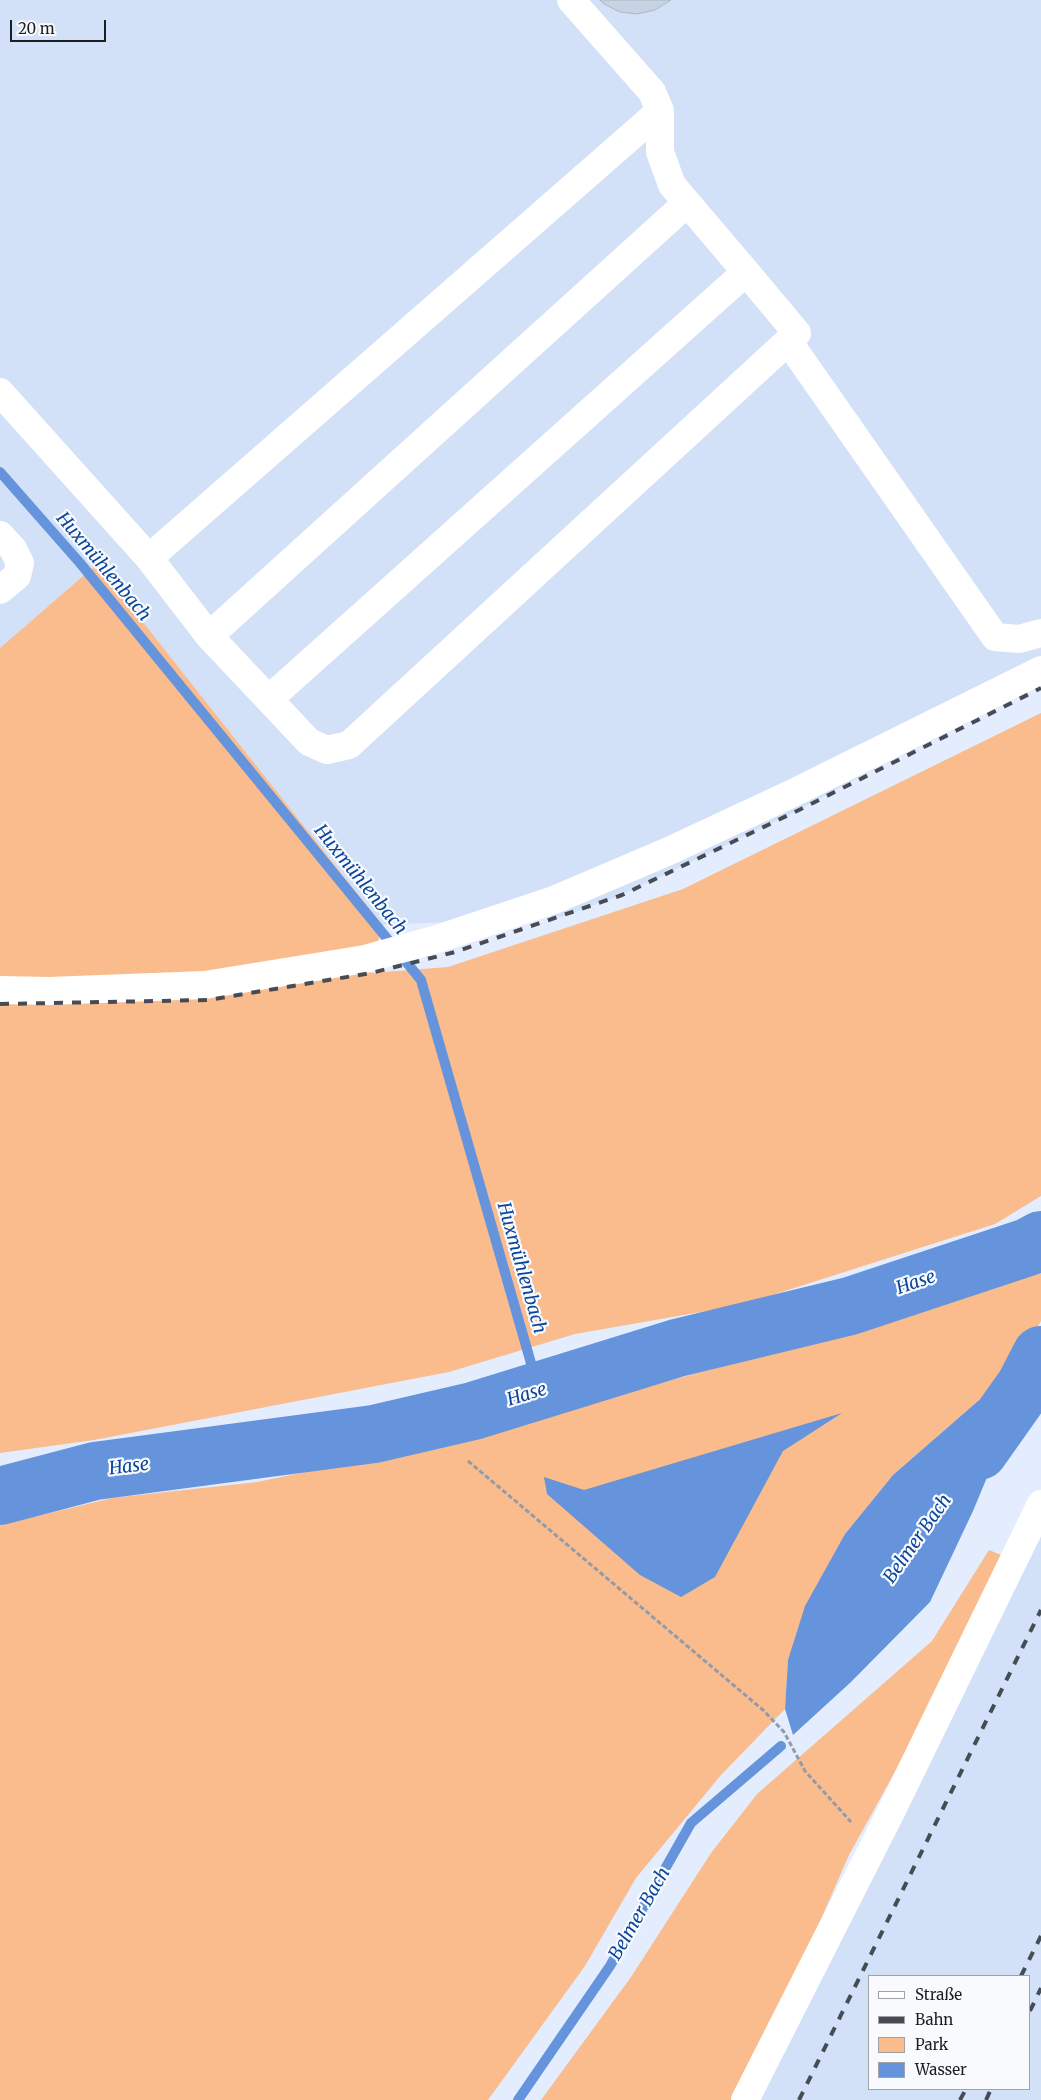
<!DOCTYPE html>
<html>
<head>
<meta charset="utf-8">
<style>
  body { margin:0 }
  #map { position:relative; width:1041px; height:2100px; overflow:hidden; background:#e3edfe; font-family:Merriweather,serif }
  canvas { display:block }
  .legend { position:absolute; left:868px; top:1975px; width:162px; height:115px; box-sizing:border-box; background:#f8fafd; border:1px solid #a0a2a6; margin:0; padding:6px 9px; list-style:none; font-size:15px; color:#1b1f24 }
  .legend li { display:flex; align-items:center; gap:10px; height:25px }
  .legend b { width:25px; border:1px solid #a0a2a6 }
  .scale { position:absolute; left:10px; top:20px; width:96px; height:22px; box-sizing:border-box; border:2px solid #1b1f24; border-top:0; padding-left:6px; font-size:15px; line-height:18px; white-space:nowrap; color:#1b1f24; -webkit-text-stroke:4px #f8fafd; paint-order:stroke }
</style>
</head>
<body>
<div id="map">
<canvas width="1041" height="2100"></canvas>
<ul class="legend">
<li><b style="height:6px;background:#fff"></b>Straße</li>
<li><b style="height:6px;background:#474c54"></b>Bahn</li>
<li><b style="height:14px;background:#fabc8c"></b>Park</li>
<li><b style="height:14px;background:#6593dc"></b>Wasser</li>
</ul>
<div class="scale">20 m</div>
</div>
<script>
const ctx = document.querySelector('canvas').getContext('2d');
ctx.lineJoin = 'round';
function fill(path, color) { ctx.fillStyle = color; ctx.fill(path, 'evenodd'); }
const shape = rows => new Path2D(rows.map(r => 'M' + r).join(''));
function trace(path, color, width, dash) { ctx.strokeStyle = color; ctx.lineWidth = width; ctx.lineCap = dash ? 'butt' : 'round'; ctx.setLineDash(dash || []); ctx.stroke(path); }
function label(font, color, halo, rows, align = 'center') {
  ctx.font = font + ' Merriweather,serif'; ctx.lineWidth = 4.5; ctx.setLineDash([]); ctx.textBaseline = 'middle'; ctx.strokeStyle = halo; ctx.fillStyle = color; for (const [text, x, y, turn = 0] of rows) {
    ctx.save(); ctx.translate(x, y); ctx.rotate((+turn || 0) * Math.PI / 180); ctx.textAlign = isNaN(turn) ? turn : align; if (halo) ctx.strokeText(text, 0, 0); ctx.fillText(text, 0, 0); ctx.restore();
  }
}
fill(shape([
  [0,0,1041,0,1041,677,799,810,622,895,561,917,382,925,97,565,0,648],
  [1041,1537,1041,2100,756,2100],
  [870,1976,1030,1976,1030,2089,870,2089]
]), '#d2e1f8');
fill(shape([
  [97,564,382,925,371,973,448,967,683,889,1041,713,1041,1196,995,1224,741,1305,575,1334,449,1372,94,1440,0,1453,0,648],
  [1041,1268,1041,1321,1005,1393,978,1401,893,1475,845,1534,788,1660,785,1709,721,1775,636,1878,585,1966,488,2100,0,2100,0,1525,112,1498,257,1482,392,1454,747,1360,998,1285],
  [989,1550,1006,1557,902,1759,849,1855,742,2100,541,2100,631,1977,711,1853,757,1794,932,1641]
]), '#fabc8c');
fill(shape([
  [1025,1386,973,1511,930,1602,851,1682,793,1735,785,1709,788,1660,805,1606,845,1534,893,1475,978,1401],
  [842,1413,783,1451,715,1577,681,1597,640,1575,547,1494,544,1477,584,1490]
]), '#6593dc');
trace(shape([
  [0,472,80,563,421,980,539,1391],
  [518,2100,610,1966,691,1823,781,1746]
]), '#6593dc', 10);
trace(shape([
  [979,1451,1025,1386,1041,1355],
  [0,1496,95,1471,374,1434,473,1411,677,1348,850,1306,1028,1247,1041,1240]
]), '#6593dc', 58);
const building = shape([
  [600,0,671,0,655,10,637,14,620,12,604,4,600,0]
]);
fill(building, '#c7d2e2');
trace(building, '#adb7c6', 1);
trace(shape([
  [468,1461,763,1710,784,1732,805,1771,851,1822]
]), '#949ba8', 3, [5, 2.5]);
trace(shape([
  [571,0,652,92,660,111,660,152,672,185,746,272,797,333,349,745,327,750,309,742,209,636,687,203],
  [788,341,995,637,1019,639,1041,633],
  [0,392,149,558,660,111],
  [0,535,13,549,20,563,17,576,0,590],
  [149,558,209,636],
  [269,699,746,272],
  [0,990,49,991,205,985,365,959,437,939,554,900,669,851,791,794,1041,670],
  [745,2100,891,1812,1041,1504]
]), '#fff', 28);
trace(shape([
  [0,1004,208,1000,371,973,455,952,622,895,799,810,1041,688],
  [1021,1976,1041,1936],
  [1030,2011,1041,1988],
  [799,2100,1041,1610],
  [960,2100,966,2089],
  [986,2100,991,2089]
]), '#474c54', 4, [9, 9]);
label('italic 18px', '#09459a', '#f8fafd', [
  ["Huxmühlenbach",103,567,50],
  ["Huxmühlenbach",360,880,51],
  ["Huxmühlenbach",521,1268,74],
  ["Hase",916,1283,-19],
  ["Hase",527,1395,-17],
  ["Hase",129,1467,-7],
  ["Belmer Bach",918,1539,-55],
  ["Belmer Bach",640,1914,-60]
]);
</script>
</body>
</html>
